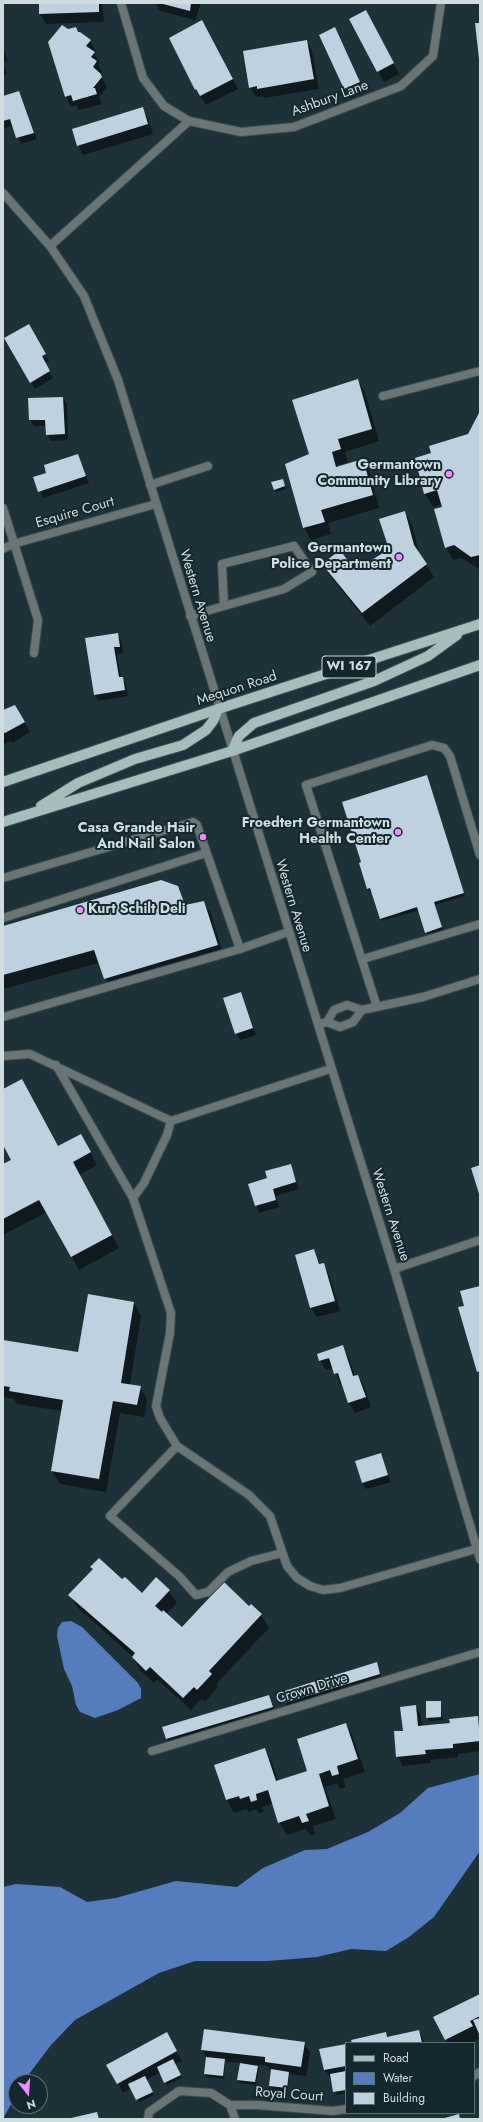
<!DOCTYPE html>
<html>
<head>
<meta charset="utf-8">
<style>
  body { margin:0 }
  #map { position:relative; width:483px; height:2122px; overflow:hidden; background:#1c3238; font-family:Jost,sans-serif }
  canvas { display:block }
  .frame { position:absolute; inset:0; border:4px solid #cfdce0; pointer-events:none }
  .legend { position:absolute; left:345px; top:2042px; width:130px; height:72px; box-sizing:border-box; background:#13282e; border:1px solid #5e7075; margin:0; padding:5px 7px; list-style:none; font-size:12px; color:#cfdce0 }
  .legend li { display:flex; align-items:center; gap:8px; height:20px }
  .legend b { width:20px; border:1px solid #5e7075 }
  .north { position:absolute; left:8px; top:2074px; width:40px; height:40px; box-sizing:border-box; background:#13282e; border:1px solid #5e7075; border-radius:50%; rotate:163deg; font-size:11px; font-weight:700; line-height:16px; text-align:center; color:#cfdce0 }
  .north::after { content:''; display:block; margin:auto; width:14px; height:18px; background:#eb8dfc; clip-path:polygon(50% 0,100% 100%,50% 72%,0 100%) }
</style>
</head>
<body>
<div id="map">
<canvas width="483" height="2122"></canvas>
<div class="frame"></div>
<ul class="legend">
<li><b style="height:5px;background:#a6bdbd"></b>Road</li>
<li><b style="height:11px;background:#557dbe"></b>Water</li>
<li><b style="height:11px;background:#bdd1e0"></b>Building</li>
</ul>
<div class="north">N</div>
</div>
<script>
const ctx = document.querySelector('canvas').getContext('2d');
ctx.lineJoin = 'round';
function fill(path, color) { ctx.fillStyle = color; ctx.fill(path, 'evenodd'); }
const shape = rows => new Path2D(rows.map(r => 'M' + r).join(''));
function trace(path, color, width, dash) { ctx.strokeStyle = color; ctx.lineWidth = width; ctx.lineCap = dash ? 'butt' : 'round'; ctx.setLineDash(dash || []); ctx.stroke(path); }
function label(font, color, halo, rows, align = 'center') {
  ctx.font = font + ' Jost,sans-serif'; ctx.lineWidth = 4; ctx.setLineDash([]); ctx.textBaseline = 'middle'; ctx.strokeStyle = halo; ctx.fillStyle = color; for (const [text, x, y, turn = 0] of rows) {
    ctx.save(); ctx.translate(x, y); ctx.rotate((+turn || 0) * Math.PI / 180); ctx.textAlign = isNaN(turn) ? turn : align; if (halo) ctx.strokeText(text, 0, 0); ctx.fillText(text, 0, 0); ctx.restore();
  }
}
fill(shape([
  [71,1621,82,1627,138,1683,141,1689,141,1698,118,1710,95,1718,80,1712,76,1705,72,1686,64,1669,57,1636,58,1628,62,1622],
  [480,1774,480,1851,434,1917,409,1937,386,1951,351,1949,317,1957,268,1961,195,1961,159,1973,75,2020,51,2045,23,2082,16,2082,16,2095,3,2119,3,1887,16,1884,60,1887,87,1902,116,1898,176,1881,237,1887,263,1868,305,1850,327,1849,368,1832,400,1813,428,1788]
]), '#557dbe');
fill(shape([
  [40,3,102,3,104,22,46,24,40,14],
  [155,3,201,3,195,20,160,11],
  [351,19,372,21,399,74,384,82],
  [68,30,80,33,90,41,96,51,94,53,100,63,98,65,102,72,100,74,107,87,99,97,102,104,79,110,76,105,71,107,66,97],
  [207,32,238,89,206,105,195,89],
  [320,35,340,38,365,92,351,98],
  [307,41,312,51,319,89,264,98,263,96,256,97,250,87],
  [3,48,8,61,3,63,7,74,3,75],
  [19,92,37,139,21,144,13,126,5,128,3,125,3,97],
  [142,109,148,118,153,134,83,155,78,145],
  [28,325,49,361,45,363,53,378,35,389,5,338],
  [358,380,365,393,379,441,345,452,348,462,338,465,339,467,363,461,370,473,379,508,328,523,331,534,311,540,304,528,287,464,310,455],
  [63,398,67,404,68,440,51,441,47,434,46,426,34,426,30,420],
  [480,413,480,569,479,569,462,558,453,560,446,548,442,504,433,507,425,494,416,459,432,454,469,435],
  [78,455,89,483,43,498,35,478,47,474],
  [283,480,286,489,276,492,274,489],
  [405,512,412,525,420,556,434,577,370,626,331,577,324,564,353,570,361,568,390,549],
  [117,634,121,641,123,653,117,654,121,678,126,684,128,696,98,701,95,694],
  [15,706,30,732,12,743,11,741,3,745,3,712],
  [427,776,465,896,435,905,443,930,428,935,419,910,382,921,372,891,370,892,368,889,360,864],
  [177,887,187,906,204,902,211,914,224,958,112,991,99,963,3,989,3,927],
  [241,993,256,1035,240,1040,236,1033],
  [3,1090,58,1147,88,1148,97,1165,79,1175,119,1248,79,1270,47,1212,3,1235,3,1165,12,1160,3,1143],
  [290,1165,299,1189,276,1196,279,1207,259,1213,250,1185,269,1179],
  [314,1250,321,1265,323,1264,329,1274,340,1311,317,1317,311,1308,296,1256],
  [134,1303,141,1316,130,1385,140,1387,147,1400,144,1417,120,1413,106,1492,60,1484,52,1471,62,1411,17,1404,14,1399,3,1397,3,1341,79,1353],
  [342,1347,348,1356,355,1377,358,1376,364,1386,371,1407,355,1413,349,1403,342,1383,340,1384,333,1368,326,1370,320,1360],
  [381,1454,391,1482,366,1489,362,1482],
  [92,1567,123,1581,142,1594,169,1591,177,1603,166,1614,182,1629,251,1605,261,1615,269,1628,216,1684,218,1687,205,1702,201,1699,191,1710,157,1679,154,1683,140,1670,133,1657,77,1607,70,1595,93,1570],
  [376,1664,385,1684,291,1713,285,1703,282,1692],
  [269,1696,278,1717,173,1749,167,1739,164,1728],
  [440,1702,443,1720,429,1721,427,1718],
  [416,1706,421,1716,422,1727,451,1724,477,1717,480,1722,480,1751,458,1754,458,1757,430,1760,431,1763,403,1766,397,1756,404,1732],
  [346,1724,353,1737,365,1772,343,1779,346,1787,340,1789,337,1783,325,1787,336,1819,313,1826,315,1834,310,1835,306,1829,287,1835,279,1822,273,1803,262,1807,264,1812,259,1814,256,1809,248,1812,247,1809,234,1813,227,1800,216,1766,265,1749,272,1762,278,1781,308,1771],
  [480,1995,480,2033,477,2034,479,2039,471,2043,448,2043,446,2039],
  [419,2031,425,2043,353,2043,386,2033,388,2037],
  [166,2033,182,2061,175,2064,182,2078,167,2085,161,2072,146,2080,154,2095,139,2102,132,2088,123,2093,108,2065],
  [304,2043,310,2053,306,2076,289,2074,288,2091,272,2089,270,2086,271,2072,268,2066,256,2065,259,2069,256,2085,240,2083,238,2080,241,2063,225,2061,224,2079,207,2077,205,2074,207,2058,202,2050],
  [346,2045,346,2093,336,2095,332,2080,325,2070,321,2050]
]), '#0007');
fill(shape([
  [39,3,99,3,99,12,39,14],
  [191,3,190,11,163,4,163,3],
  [366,10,394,63,377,72,349,19],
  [202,20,233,79,200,96,196,89,195,90,169,38],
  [475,23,480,23,480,59,479,59],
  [62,25,68,29,76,27,78,32,80,32,91,40,86,46,95,52,91,57,97,61,93,67,100,73,102,77,93,88,95,88,97,94,73,101,71,95,65,97,48,42],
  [335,27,360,82,344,89,319,35],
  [307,40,314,79,257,89,257,86,249,88,243,51],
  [19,91,34,133,16,138,10,119,3,121,3,96],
  [143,107,148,124,77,146,72,129],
  [29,324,46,354,42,356,50,371,30,383,4,338],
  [358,379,372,429,338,439,341,449,332,452,336,467,363,459,373,495,321,510,325,522,303,528,285,464,309,454,292,400],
  [63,397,65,434,46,435,45,420,29,420,28,398],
  [480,411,480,555,471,557,454,545,445,548,434,509,442,507,437,490,424,494,415,458,431,453,429,446,468,434],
  [78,454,86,476,38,492,33,477,46,473,44,465],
  [283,479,285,486,274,490,271,482],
  [405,511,414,545,427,564,362,613,322,564,340,550,354,569,359,565,361,567,389,549,379,519],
  [118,633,120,647,114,647,119,677,123,677,125,690,94,695,85,638],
  [15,705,25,722,5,733,3,732,3,710],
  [427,775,464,893,434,902,442,927,425,933,417,907,380,919,370,888,367,889,359,863,361,862,342,802],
  [161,880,178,886,185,905,204,901,218,945,104,979,94,950,3,975,3,926],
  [241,992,253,1028,235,1034,223,998],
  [22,1079,58,1146,81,1134,91,1152,73,1162,112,1235,71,1257,39,1200,3,1219,3,1164,11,1160,3,1145,3,1089],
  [291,1164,296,1182,273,1189,276,1200,255,1206,248,1184,267,1178,265,1171],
  [480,1165,480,1197,471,1168],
  [314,1249,319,1264,324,1263,335,1301,310,1308,295,1255],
  [480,1286,480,1371,477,1372,458,1307,464,1306,460,1291],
  [88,1294,134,1302,121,1383,141,1386,137,1405,113,1401,99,1479,51,1471,63,1400,9,1391,10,1387,3,1386,3,1340,78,1352],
  [343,1345,353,1376,358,1375,366,1397,348,1403,338,1373,334,1374,329,1358,319,1361,317,1354],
  [381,1453,388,1475,362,1483,355,1461],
  [99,1558,122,1579,125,1577,142,1593,156,1577,170,1590,155,1606,162,1612,163,1610,182,1627,224,1582,249,1606,251,1604,262,1614,209,1671,212,1674,197,1690,194,1687,183,1698,150,1667,146,1671,132,1657,135,1653,68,1595,93,1569,90,1567],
  [377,1662,380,1674,284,1703,281,1692],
  [269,1695,273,1707,166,1739,162,1727],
  [426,1701,441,1701,441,1717,426,1718],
  [416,1705,418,1726,450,1723,449,1719,478,1716,480,1741,453,1744,453,1748,425,1750,426,1754,396,1757,394,1731,403,1731,400,1707],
  [346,1723,358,1759,337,1766,339,1774,332,1776,330,1770,319,1774,329,1806,306,1814,309,1821,302,1823,299,1816,278,1823,268,1790,256,1794,257,1800,251,1802,249,1796,240,1799,239,1796,226,1800,214,1765,265,1748,276,1781,307,1771,297,1739],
  [480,1994,480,2016,470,2021,473,2026,445,2040,433,2017],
  [480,2018,480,2036,473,2020],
  [204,2029,305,2042,301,2067,265,2062,265,2057,201,2050],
  [419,2030,422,2043,352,2043,351,2040,386,2032,387,2037],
  [167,2032,177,2051,117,2084,106,2065],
  [346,2044,346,2066,324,2070,319,2049],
  [206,2057,225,2059,223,2076,204,2074],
  [173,2059,181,2075,164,2083,157,2067],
  [240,2063,258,2066,255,2082,237,2080],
  [271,2069,289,2072,287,2088,269,2086],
  [346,2071,346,2090,333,2092,330,2074],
  [145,2076,153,2092,136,2100,128,2084],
  [97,2112,99,2119,71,2119,71,2118],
  [459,2114,460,2119,441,2119]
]), '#bdd1e0');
const lane = shape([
  [383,396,480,371],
  [150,485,208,466],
  [294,546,312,572,284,589,224,606,222,564,294,546],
  [190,616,224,606],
  [3,878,193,822,197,825,240,949,3,1017],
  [3,918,206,853],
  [240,949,288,932],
  [363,959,480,924],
  [377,1007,306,785,432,745,444,748,450,756,480,855],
  [327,1022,334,1010,347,1005,362,1010,423,997,480,979],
  [323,1023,327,1022,340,1027,353,1022,362,1010],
  [3,1056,30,1054,171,1121,330,1069],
  [56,1065,133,1198],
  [171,1121,167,1135,144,1183,133,1198,171,1313,170,1333,156,1406,160,1418,177,1446,249,1495,270,1516,287,1566,297,1578,310,1586,323,1590,340,1588,476,1549],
  [177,1446,110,1516,179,1576,196,1595,208,1592,228,1572,251,1561,282,1553]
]);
const street = shape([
  [121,3,143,78,164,106,189,121,241,132,294,127,401,86,433,56,441,3],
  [3,193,50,246,84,296,118,380,394,1269,480,1559],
  [50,246,189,121],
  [3,508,38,620,34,653],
  [3,549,13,544,156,504],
  [394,1269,480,1240],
  [152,1751,480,1652],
  [474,2076,480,2072],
  [230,2105,235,2119],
  [148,2119,149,2112,179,2091,211,2093,230,2105,257,2105,333,2111,346,2109]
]);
const primary = shape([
  [232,751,239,736,254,723,374,681,428,656,457,635],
  [3,782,218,709,480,624],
  [41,806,78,783,135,759,183,745,206,730,213,721,218,709],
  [3,822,232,751,480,665]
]);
trace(lane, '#394d53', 10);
trace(street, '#394d53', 10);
trace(primary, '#394d53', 12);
trace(lane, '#6a7676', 8);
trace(street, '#6a7676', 8);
trace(primary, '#a6bdbd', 10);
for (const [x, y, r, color] of [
  [449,474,4,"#eb8dfc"],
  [399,557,4,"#eb8dfc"],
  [398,832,4,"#eb8dfc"],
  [203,837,4,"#eb8dfc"],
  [80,910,4,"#eb8dfc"]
]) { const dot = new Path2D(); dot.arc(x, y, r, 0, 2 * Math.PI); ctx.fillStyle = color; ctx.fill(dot); trace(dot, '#13282e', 1.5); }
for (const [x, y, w] of [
  [349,667,54]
]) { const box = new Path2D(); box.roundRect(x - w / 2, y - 11, w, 22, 3); ctx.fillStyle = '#13282e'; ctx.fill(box); trace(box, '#cfdce0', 1); }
label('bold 13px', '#cfdce0', null, [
  ["WI 167",349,667]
]);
label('14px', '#cfdce0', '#13282e', [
  ["Ashbury Lane",330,99,-20],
  ["Esquire Court",75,513,-16],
  ["Western Avenue",197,596,73],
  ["Mequon Road",237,689,-18],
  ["Western Avenue",293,906,73],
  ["Western Avenue",390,1215,72],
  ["Crown Drive",312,1689,-17],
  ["Royal Court",289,2095,4]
]);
label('bold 14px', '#cfdce0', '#13282e', [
  ["Germantown",441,466],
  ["Community Library",441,482],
  ["Germantown",391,549],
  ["Police Department",391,565],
  ["Froedtert Germantown",390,824],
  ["Health Center",390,840],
  ["Casa Grande Hair",195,829],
  ["And Nail Salon",195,845],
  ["Kurt Schilt Deli",88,910,"left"]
], 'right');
</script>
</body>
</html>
